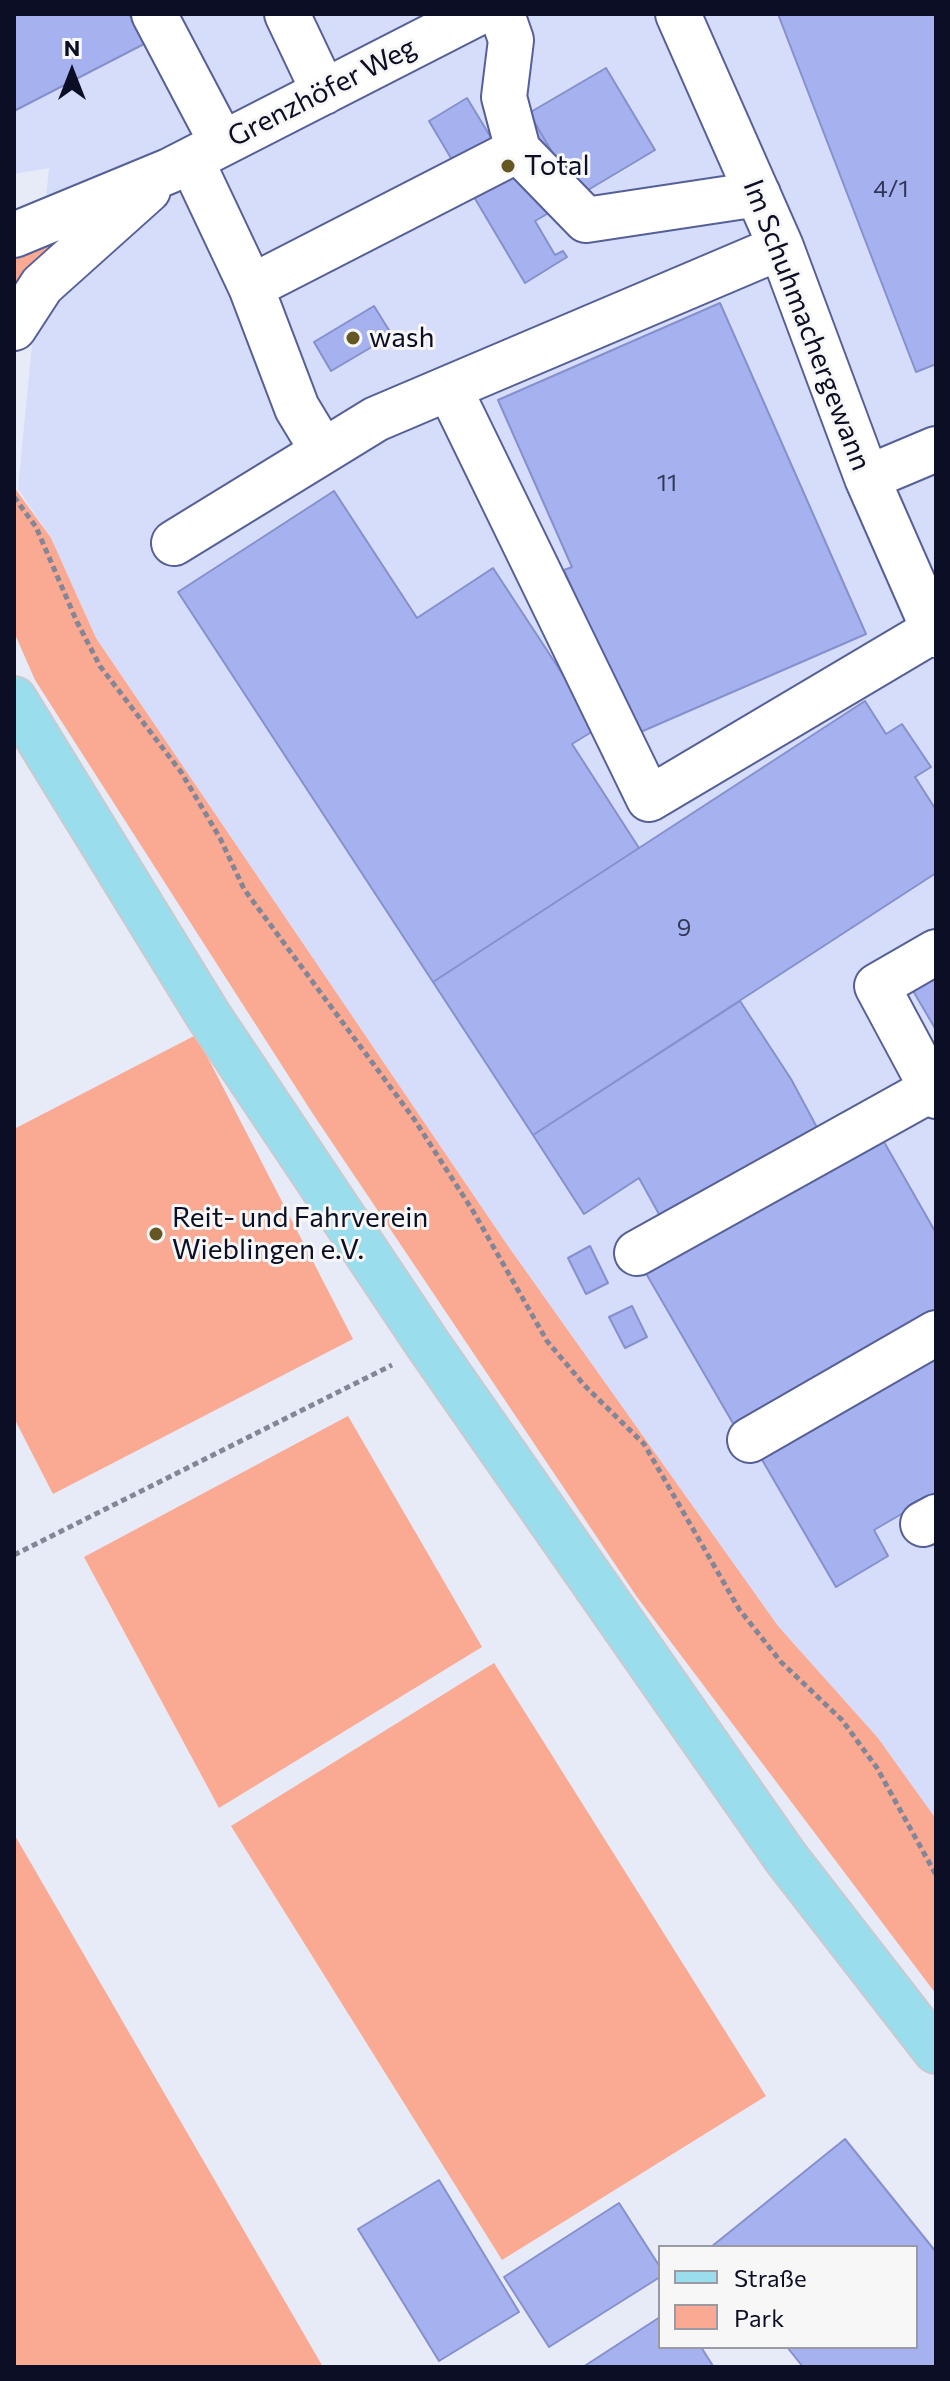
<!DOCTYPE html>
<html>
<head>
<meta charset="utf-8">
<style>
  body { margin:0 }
  #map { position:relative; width:950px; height:2381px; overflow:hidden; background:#e7eaf7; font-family:Commissioner,sans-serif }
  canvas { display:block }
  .frame { position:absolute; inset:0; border:16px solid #0b0e24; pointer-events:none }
  .legend { position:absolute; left:658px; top:2245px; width:260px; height:104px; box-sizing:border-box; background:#f7f7f7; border:2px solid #999aa3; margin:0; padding:10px 14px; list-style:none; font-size:24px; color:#0b0e24 }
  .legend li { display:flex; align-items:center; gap:16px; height:40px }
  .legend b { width:40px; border:2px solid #999aa3 }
  .north { position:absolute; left:32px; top:32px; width:80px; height:80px; -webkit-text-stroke:6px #f7f7f7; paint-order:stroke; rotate:0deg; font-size:22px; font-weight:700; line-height:32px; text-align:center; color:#0b0e24 }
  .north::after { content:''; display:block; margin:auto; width:28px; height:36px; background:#0b0e24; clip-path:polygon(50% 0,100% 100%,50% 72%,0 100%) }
</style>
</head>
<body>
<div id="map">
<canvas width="950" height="2381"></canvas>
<div class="frame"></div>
<ul class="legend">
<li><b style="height:10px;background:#9added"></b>Straße</li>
<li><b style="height:22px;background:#faa993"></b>Park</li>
</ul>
<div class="north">N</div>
</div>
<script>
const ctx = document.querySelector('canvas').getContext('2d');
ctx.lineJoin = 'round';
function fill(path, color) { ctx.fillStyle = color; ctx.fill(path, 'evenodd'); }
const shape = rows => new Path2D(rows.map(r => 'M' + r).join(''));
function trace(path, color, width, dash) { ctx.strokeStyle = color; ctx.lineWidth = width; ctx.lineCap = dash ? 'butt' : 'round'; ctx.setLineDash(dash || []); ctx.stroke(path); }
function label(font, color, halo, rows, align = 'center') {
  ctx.font = font + ' Commissioner,sans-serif'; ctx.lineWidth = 6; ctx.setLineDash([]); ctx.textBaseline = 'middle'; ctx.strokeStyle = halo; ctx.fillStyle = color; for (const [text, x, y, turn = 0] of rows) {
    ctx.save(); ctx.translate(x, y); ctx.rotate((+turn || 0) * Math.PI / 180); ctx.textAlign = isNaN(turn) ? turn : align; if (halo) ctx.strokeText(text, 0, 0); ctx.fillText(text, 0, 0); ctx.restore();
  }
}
fill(shape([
  [14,14,936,14,936,1819,878,1738,778,1626,508,1246,96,638,51,538,18,489,49,168,14,174]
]), '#d6ddfa');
fill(shape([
  [88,207,58,257,14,284,14,248],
  [14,487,51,538,96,638,508,1246,778,1626,878,1738,936,1819,936,1994,637,1597,313,1114,35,680,14,632],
  [196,1035,353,1339,53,1494,14,1418,14,1129],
  [348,1416,482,1647,219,1808,84,1557],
  [494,1663,766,2096,502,2260,231,1826],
  [14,1834,323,2367,14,2367]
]), '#faa993');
const building = shape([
  [14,14,129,14,144,44,14,111,14,14],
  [778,14,936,14,936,364,916,372,778,14],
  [606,68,655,150,578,196,529,113,606,68],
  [467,98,490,136,529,113,578,196,535,221,555,255,563,251,567,257,525,283,429,121,467,98],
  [720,303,866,634,636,734,564,570,572,567,498,400,720,303],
  [374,306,392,335,331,371,314,342,374,306],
  [334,491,417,618,493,568,598,728,572,744,639,848,433,982,178,592,334,491],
  [865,701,886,734,902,724,931,767,915,777,936,810,936,873,533,1135,433,982,865,701],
  [936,975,936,1030,912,989,936,975],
  [740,1001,791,1079,821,1135,665,1225,639,1178,584,1214,533,1135,740,1001],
  [880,1135,936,1233,936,1309,734,1425,644,1270,880,1135],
  [590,1246,608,1283,586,1294,568,1258,590,1246],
  [632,1306,647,1337,625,1348,609,1317,632,1306],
  [936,1358,936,1494,874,1530,888,1556,836,1587,761,1458,936,1358],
  [845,2139,936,2252,936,2367,803,2367,787,2347,916,2347,916,2247,711,2247,845,2139],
  [439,2180,519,2312,439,2361,358,2229,439,2180],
  [619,2203,660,2267,660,2277,549,2347,504,2277,619,2203],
  [660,2317,660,2347,701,2347,713,2366,583,2367,660,2317]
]);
fill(building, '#a6b2f0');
trace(building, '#8590cc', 2);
const minor = shape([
  [154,14,222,143],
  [287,14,324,92],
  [502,14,511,40,504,97,518,150,586,220,758,194],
  [678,14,781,247,867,478,936,635],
  [191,160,251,287,297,408,323,451],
  [14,235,169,171,476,14],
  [251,287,518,150],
  [14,328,42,285,148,190],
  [449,388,649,799,934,630],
  [867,478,936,449],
  [174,543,376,419,781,247],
  [936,952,877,986,936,1096],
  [637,1253,932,1089],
  [750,1440,936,1333],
  [923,1524,936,1517]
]);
const major = shape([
  [14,699,208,1015,429,1346,786,1858,936,2051]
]);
trace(minor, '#566098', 48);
trace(major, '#c9cacf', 48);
trace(shape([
  [14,497,36,527,77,622,100,666,181,772,220,838,244,889,414,1119,473,1211,547,1341,585,1386,644,1444,739,1609,781,1662,842,1720,877,1768,936,1875],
  [14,1555,392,1365]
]), '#838697', 5, [6, 4]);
trace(minor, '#fff', 44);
trace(major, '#9added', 44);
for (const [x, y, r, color] of [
  [508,166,8,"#645724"],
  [353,338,8,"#645724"],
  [156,1234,8,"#645724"]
]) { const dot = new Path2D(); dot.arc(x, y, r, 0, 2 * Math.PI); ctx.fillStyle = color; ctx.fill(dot); trace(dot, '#f7f7f7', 3); }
label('24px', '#323757', null, [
  ["4/1",891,189],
  ["11",667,483],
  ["9",684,928]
]);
label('28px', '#0b0e24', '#f7f7f7', [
  ["Grenzhöfer Weg",322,92,-27],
  ["Im Schuhmachergewann",807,325,69]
]);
label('28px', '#0b0e24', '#f7f7f7', [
  ["Total",524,166],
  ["wash",369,338],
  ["Reit- und Fahrverein",172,1218],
  ["Wieblingen e.V.",172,1250]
], 'left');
</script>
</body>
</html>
